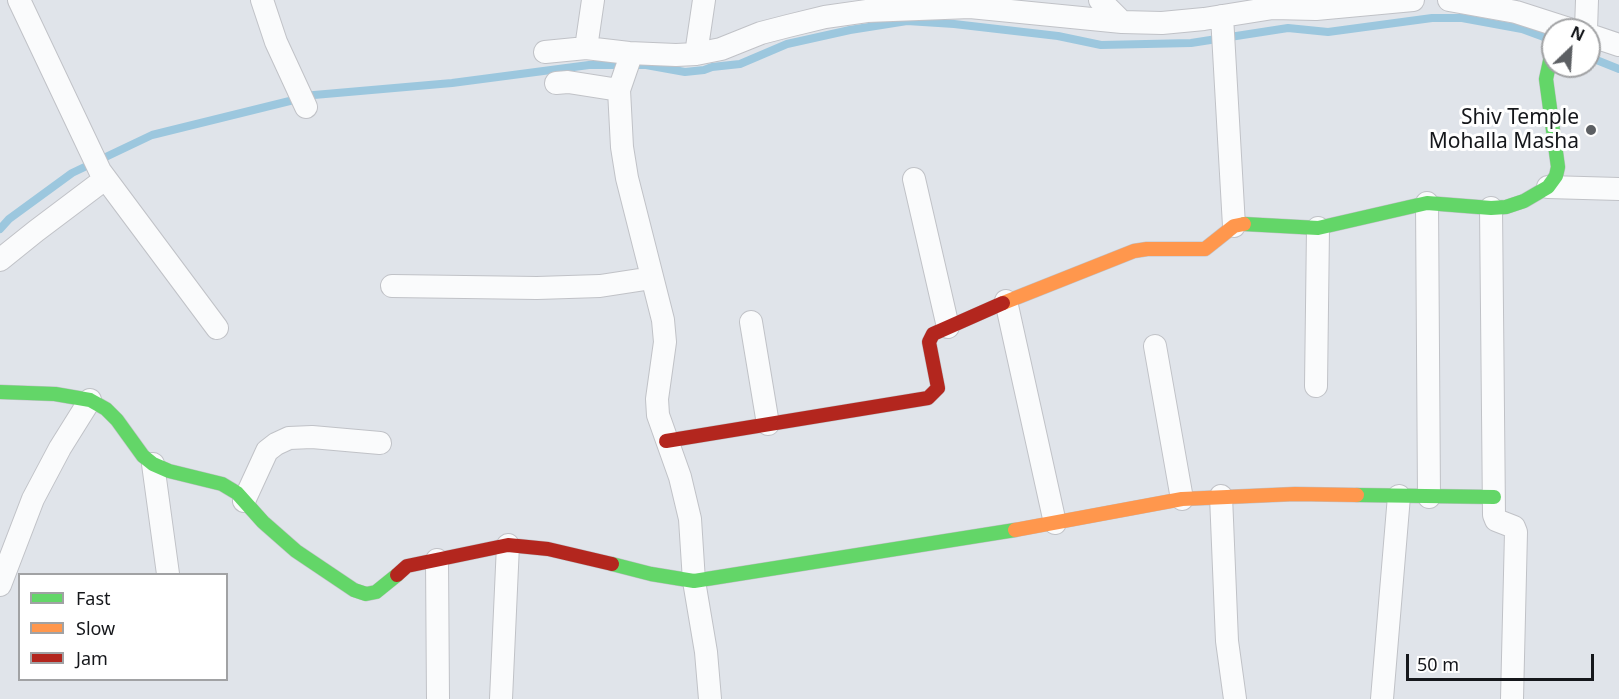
<!DOCTYPE html>
<html>
<head>
<meta charset="utf-8">
<style>
  body { margin:0 }
  #map { position:relative; width:1619px; height:699px; overflow:hidden; background:#e0e4ea; font-family:"Noto Sans",sans-serif }
  canvas { display:block }
  .legend { position:absolute; left:18px; top:573px; width:210px; height:108px; box-sizing:border-box; background:#fff; border:2px solid #a1a2a4; margin:0; padding:8px 10px; list-style:none; font-size:18px; color:#15171b }
  .legend li { display:flex; align-items:center; gap:12px; height:30px }
  .legend b { width:30px; border:2px solid #a1a2a4 }
  .north { position:absolute; left:1541px; top:18px; width:60px; height:60px; box-sizing:border-box; background:#fff; border:2px solid #a1a2a4; border-radius:50%; rotate:25deg; font-size:16px; font-weight:700; line-height:24px; text-align:center; color:#15171b }
  .north::after { content:''; display:block; margin:auto; width:21px; height:27px; background:#5c5f63; clip-path:polygon(50% 0,100% 100%,50% 72%,0 100%) }
  .scale { position:absolute; left:1406px; top:654px; width:188px; height:27px; box-sizing:border-box; border:3px solid #15171b; border-top:0; padding-left:8px; font-size:18px; line-height:21px; white-space:nowrap; color:#15171b; -webkit-text-stroke:4px #fff; paint-order:stroke }
</style>
</head>
<body>
<div id="map">
<canvas width="1619" height="699"></canvas>
<ul class="legend">
<li><b style="height:8px;background:#63d668"></b>Fast</li>
<li><b style="height:8px;background:#ff974d"></b>Slow</li>
<li><b style="height:8px;background:#b3261e"></b>Jam</li>
</ul>
<div class="north">N</div>
<div class="scale">50 m</div>
</div>
<script>
const ctx = document.querySelector('canvas').getContext('2d');
ctx.lineJoin = 'round';
const shape = rows => new Path2D(rows.map(r => 'M' + r).join(''));
function trace(path, color, width, dash) { ctx.strokeStyle = color; ctx.lineWidth = width; ctx.lineCap = dash ? 'butt' : 'round'; ctx.setLineDash(dash || []); ctx.stroke(path); }
function label(font, color, halo, rows, align = 'center') {
  ctx.font = font + ' "Noto Sans",sans-serif'; ctx.lineWidth = 6; ctx.setLineDash([]); ctx.textBaseline = 'middle'; ctx.strokeStyle = halo; ctx.fillStyle = color; for (const [text, x, y, turn = 0] of rows) {
    ctx.save(); ctx.translate(x, y); ctx.rotate((+turn || 0) * Math.PI / 180); ctx.textAlign = isNaN(turn) ? turn : align; if (halo) ctx.strokeText(text, 0, 0); ctx.fillText(text, 0, 0); ctx.restore();
  }
}
trace(shape([
  [1589,57,1619,69],
  [0,229,9,219,72,173,152,135,314,95,452,83,589,65,646,65,685,72,704,70,712,67,740,64,787,44,850,30,907,21,954,24,1058,36,1101,45,1191,43,1288,28,1328,32,1432,18,1462,18,1522,29,1552,40]
]), '#9cc7de', 8);
const street = shape([
  [19,0,100,171,217,328],
  [262,0,276,42,306,107],
  [1100,0,1122,22],
  [1449,0,1516,12,1572,30],
  [1222,16,1234,226],
  [1586,30,1587,0],
  [1589,35,1619,45],
  [586,48,593,0],
  [545,52,586,48,629,53,676,55,696,54,721,49,761,33,788,26,825,17,867,11,970,7,1122,22,1162,23,1204,19,1273,8,1316,9,1413,0],
  [629,53,630,58,619,90,622,147,627,178,663,320,665,342,657,399,658,415,680,477,690,519,694,581,706,652,710,699],
  [696,54,704,0],
  [556,83,568,82,619,90],
  [914,179,948,327],
  [1548,187,1619,189],
  [1427,203,1429,497],
  [1491,208,1494,515,1496,520,1514,527,1516,532,1512,699],
  [0,260,36,231,105,179],
  [392,286,537,288,600,286,652,278],
  [1006,301,1055,523],
  [751,322,768,424],
  [1155,346,1182,499],
  [1316,386,1318,228],
  [153,464,168,574],
  [1221,496,1227,641,1235,699],
  [244,501,267,451,276,444,289,438,312,437,380,443],
  [437,560,438,699],
  [0,585,33,499,60,448,90,400],
  [501,699,508,545],
  [1382,699,1399,496]
]);
const fast = shape([
  [1244,224,1318,228,1427,203,1491,208,1506,207,1524,201,1548,187,1556,176,1558,167,1546,79,1553,47],
  [0,392,55,394,90,400,106,409,117,420,143,456,153,464,169,471,222,484,237,493,263,522,296,551,354,590,366,594,376,592,397,575],
  [1357,495,1494,497],
  [612,564,651,574,694,581,1015,530]
]);
const slow = shape([
  [1003,303,1134,251,1147,249,1205,249,1234,226,1244,224],
  [1015,530,1182,499,1295,494,1357,495]
]);
const jam = shape([
  [666,441,928,398,938,388,929,342,933,334,1003,303],
  [397,575,407,566,508,545,548,549,612,564]
]);
trace(street, '#c0c2c7', 24);
trace(fast, '#c0c2c7', 15);
trace(slow, '#c0c2c7', 15);
trace(jam, '#c0c2c7', 15);
trace(street, '#fafbfc', 22);
trace(fast, '#63d668', 14);
trace(slow, '#ff974d', 14);
trace(jam, '#b3261e', 14);
for (const [x, y, r, color] of [
  [1591,130,6,"#5c5f63"]
]) { const dot = new Path2D(); dot.arc(x, y, r, 0, 2 * Math.PI); ctx.fillStyle = color; ctx.fill(dot); trace(dot, '#fff', 2); }
label('21px', '#15171b', '#fff', [
  ["Shiv Temple",1579,118],
  ["Mohalla Masha",1579,142]
], 'right');
</script>
</body>
</html>
